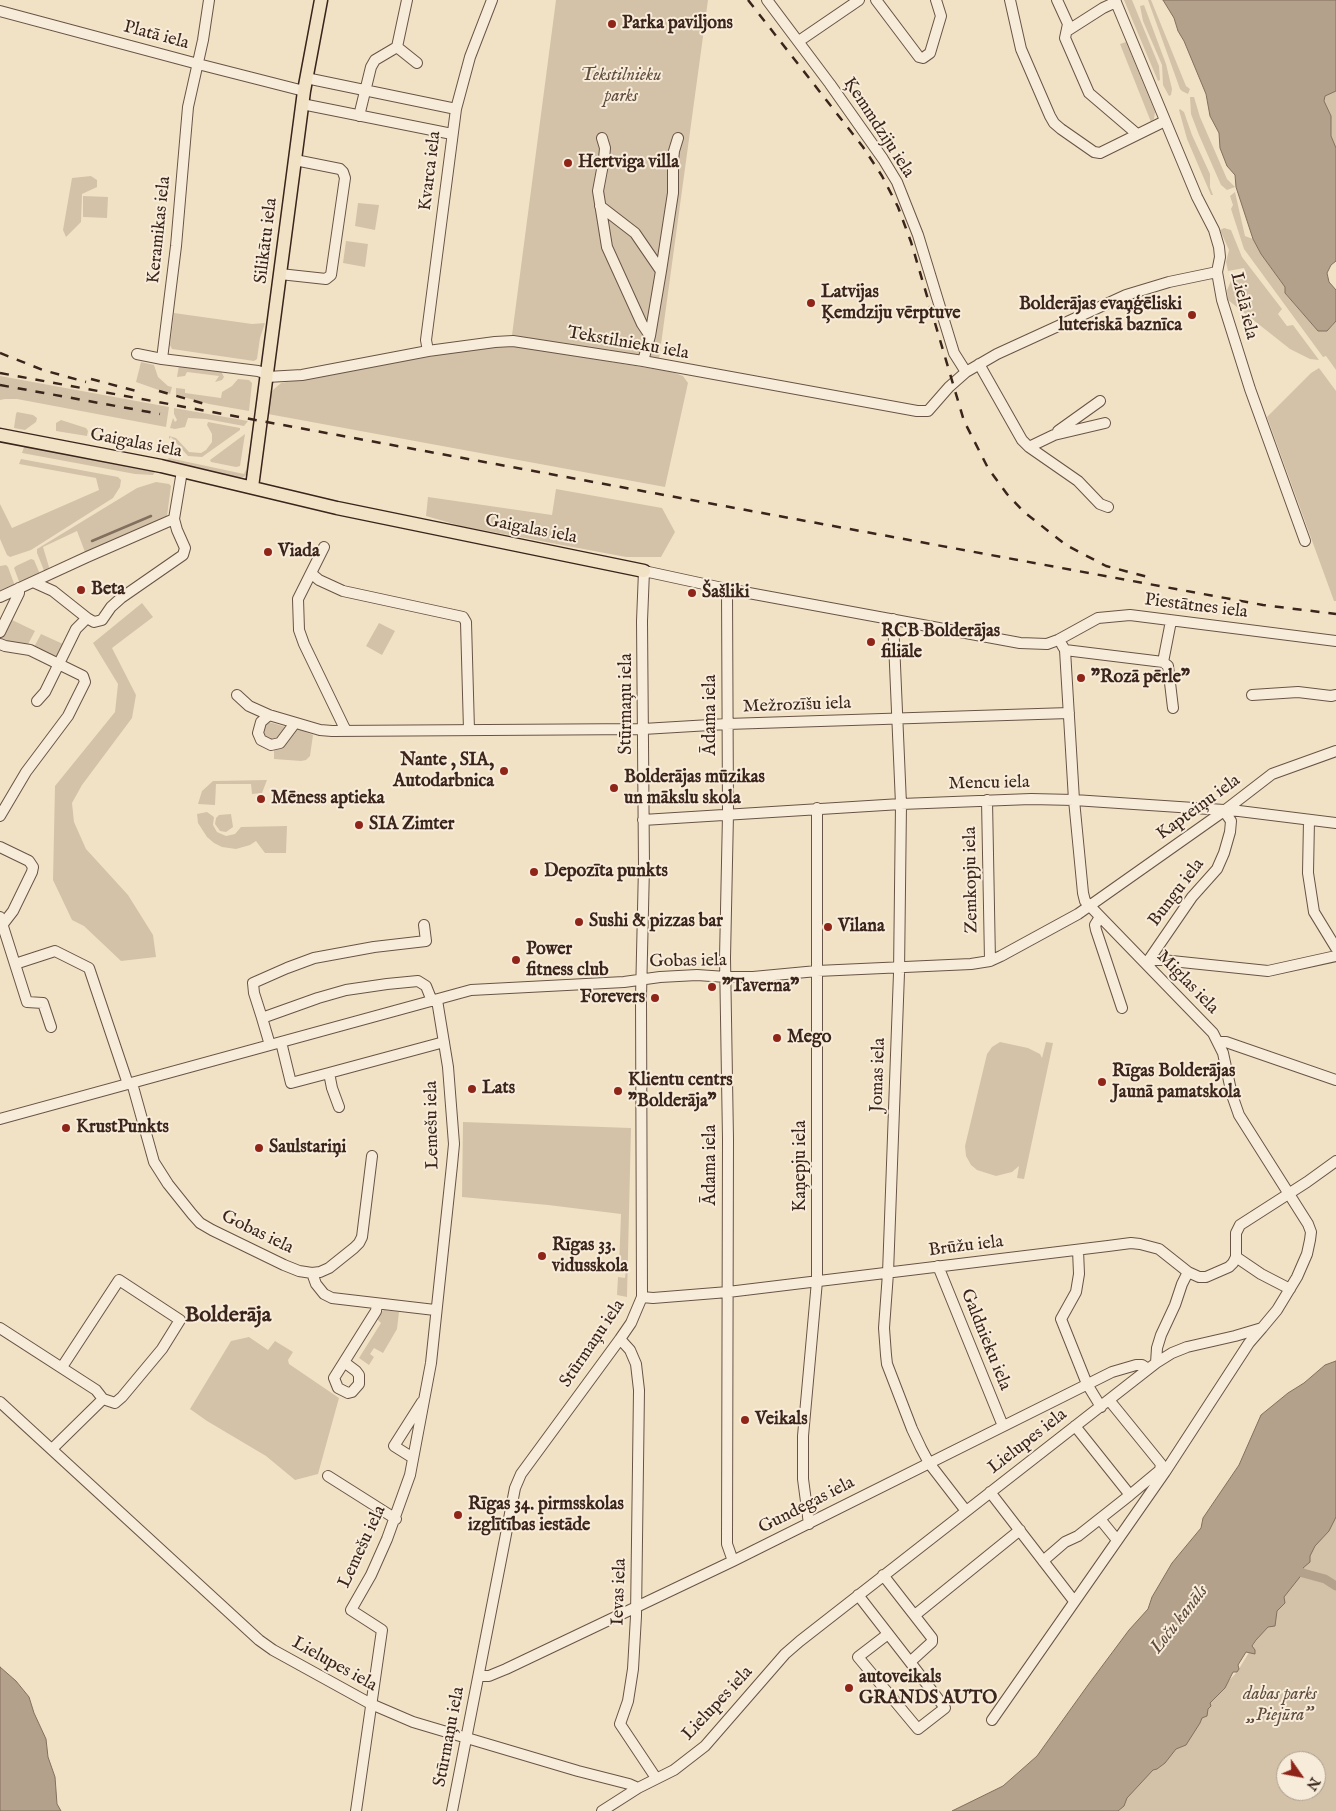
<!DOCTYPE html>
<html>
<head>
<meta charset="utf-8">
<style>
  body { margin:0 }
  #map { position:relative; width:1336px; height:1811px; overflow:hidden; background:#f2e2c5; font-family:"IM FELL English",serif }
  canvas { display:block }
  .north { position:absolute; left:1276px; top:1751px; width:50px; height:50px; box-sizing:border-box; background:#f7ecd9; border:1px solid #ab9c8d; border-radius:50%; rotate:123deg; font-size:14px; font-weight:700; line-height:20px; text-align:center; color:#3a241b }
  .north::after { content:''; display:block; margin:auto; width:18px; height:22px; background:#8f2418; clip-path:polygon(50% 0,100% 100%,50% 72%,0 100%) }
</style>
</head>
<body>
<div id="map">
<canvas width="1336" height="1811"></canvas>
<div class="north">N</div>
</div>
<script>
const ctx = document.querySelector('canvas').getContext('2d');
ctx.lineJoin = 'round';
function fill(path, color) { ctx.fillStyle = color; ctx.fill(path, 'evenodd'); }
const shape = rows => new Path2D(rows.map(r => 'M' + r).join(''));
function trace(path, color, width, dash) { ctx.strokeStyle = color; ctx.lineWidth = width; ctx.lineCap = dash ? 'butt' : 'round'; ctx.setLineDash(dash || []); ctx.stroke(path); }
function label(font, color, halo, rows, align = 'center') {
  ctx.font = font + ' "IM FELL English",serif'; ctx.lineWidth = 4; ctx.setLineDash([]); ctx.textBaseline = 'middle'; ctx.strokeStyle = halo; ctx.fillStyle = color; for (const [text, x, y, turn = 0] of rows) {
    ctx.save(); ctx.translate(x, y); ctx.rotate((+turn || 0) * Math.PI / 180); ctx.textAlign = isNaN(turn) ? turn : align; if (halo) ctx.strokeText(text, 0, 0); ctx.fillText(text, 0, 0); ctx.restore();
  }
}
fill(shape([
  [556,0,708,0,659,359,512,335],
  [1124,0,1132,0,1159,66,1160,80,1158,81],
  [1148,0,1151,0,1186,86,1190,89,1188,94,1182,91,1180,89],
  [1144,5,1166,64,1172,89,1171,95,1169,96,1163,85,1162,65,1143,21,1140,6],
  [1126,42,1155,112,1154,119,1151,122,1120,44],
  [1336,91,1336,148,1331,136,1331,116,1324,101,1325,96],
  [1190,97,1194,97,1200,117,1227,179,1235,187,1227,190,1221,185,1199,135,1191,114],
  [1180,109,1184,112,1192,135,1210,174,1210,187,1213,195,1211,195,1187,139,1179,110],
  [91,176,97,180,97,187,82,194,81,222,66,237,63,230,72,178],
  [1235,192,1245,236,1253,239,1261,254,1285,287,1285,293,1318,331,1327,331,1336,321,1336,370,1326,356,1323,357,1244,249,1231,209,1233,205,1230,196],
  [83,196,108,197,107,218,83,217],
  [358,203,379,205,375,230,355,226],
  [1224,228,1231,230,1242,257,1282,309,1278,314,1287,326,1293,325,1319,360,1310,359,1290,349,1228,300,1227,290,1231,281,1246,278,1247,276,1244,268,1228,271,1226,262,1229,250,1220,230],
  [346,241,368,244,365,267,343,263],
  [174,313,252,324,265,323,260,338,257,359,254,361,172,349,170,345],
  [494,345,520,347,672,372,683,376,688,383,665,487,268,414,270,395,273,390,281,383],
  [141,362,154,365,158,377,168,386,172,387,170,394,136,382],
  [179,365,221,371,224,377,222,380,215,382,219,376,187,372,185,376,177,377],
  [1319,368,1336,391,1336,601,1334,601,1267,417,1311,373],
  [0,376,169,407,166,427,17,399,5,399,0,400],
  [238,379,249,380,252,383,249,411,209,404,176,395,176,388,185,389,185,393,221,398,222,392,232,386],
  [174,408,248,421,244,426,206,419,188,418,185,427,175,429,170,428,173,418,175,422,177,420,174,414],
  [17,412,33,415,37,418,36,422,25,430,14,428,16,414],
  [61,420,86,428,88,431,87,436,56,431,56,423],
  [208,422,240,428,240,430,202,457,188,456,171,437,169,439,169,436,176,438,189,452,201,453,206,450,212,442,212,434,207,425],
  [254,423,249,473,244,477,238,478,167,462,166,460,169,458,244,474,246,470],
  [245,434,240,466,236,467,211,462,210,460],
  [27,446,156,470,153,475,135,474,22,453,24,447],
  [21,459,118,477,121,480,120,487,113,498,31,550,10,557,7,555,0,539,0,504,12,528,99,490,96,478,19,464],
  [156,482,169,484,171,486,167,516,160,521,88,553,85,552,77,531,43,547,49,567,48,572,45,573,37,553,37,549,137,488],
  [556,489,662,508,675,532,661,557,626,557,461,526,426,516,428,497,552,515],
  [31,559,34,560,40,574,20,584,14,568,16,566],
  [6,565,8,567,15,586,0,593,0,566],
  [142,603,153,617,112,648,136,695,132,718,82,785,72,803,74,822,86,849,128,895,153,935,156,957,121,961,84,926,72,920,53,880,55,786,115,712,118,684,93,643],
  [10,619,35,631,27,646,10,643,0,639],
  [379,623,395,631,382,655,366,646],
  [41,634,63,644,57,658,34,647],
  [269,722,286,727,277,741,267,738,264,734,265,725],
  [296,728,313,735,310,756,306,760,301,761,274,759,274,750],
  [267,780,262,793,252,794,251,784,216,784,215,805,198,804,202,791,213,781],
  [207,812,214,817,213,825,217,832,226,836,235,834,241,827,287,826,286,853,265,853,256,841,250,845,236,849,222,847,214,843,207,837,198,823,197,814],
  [231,814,233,827,226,832,220,831,215,824,216,818,219,815],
  [1000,1042,1028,1048,1040,1054,1042,1058,1046,1042,1053,1043,1024,1179,1017,1178,1019,1166,1012,1172,996,1176,977,1170,971,1165,966,1156,965,1146,987,1054,992,1047],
  [463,1122,631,1128,627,1297,617,1295,618,1277,625,1278,626,1269,619,1267,621,1214,548,1205,462,1197],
  [384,1310,399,1312,397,1329,383,1353,374,1348,370,1354,374,1357,369,1365,359,1358,381,1323,377,1319,378,1314],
  [249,1337,268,1350,275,1341,293,1352,288,1360,289,1364,339,1398,318,1474,295,1480,266,1456,207,1421,190,1409,231,1341],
  [1336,1510,1336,1811,1106,1811,1237,1672],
  [1286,1761,1316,1761,1316,1791,1286,1791]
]), '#d3c2a8');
const water = shape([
  [1163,0,1336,0,1336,91,1325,96,1324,101,1331,116,1331,136,1336,148,1336,261,1331,265,1327,273,1329,282,1336,290,1336,321,1327,331,1318,331,1285,293,1285,287,1261,254,1253,239,1236,187,1235,175,1227,166,1220,148,1219,133,1210,116,1206,94,1184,41,1178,31,1174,18,1163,0],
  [1336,1361,1336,1517,1329,1531,1315,1546,1310,1556,1310,1562,1303,1568,1303,1573,1284,1597,1285,1603,1277,1611,1275,1626,1268,1627,1256,1640,1252,1646,1255,1650,1255,1654,1246,1652,1238,1665,1239,1669,1237,1672,1233,1672,1225,1688,1210,1703,1211,1706,1208,1709,1207,1716,1202,1718,1200,1723,1186,1745,1176,1749,1165,1763,1157,1769,1153,1770,1127,1798,1124,1806,1118,1811,952,1811,1003,1786,1037,1756,1088,1685,1129,1630,1148,1609,1152,1597,1172,1563,1201,1528,1203,1518,1239,1465,1261,1415,1288,1393,1304,1383,1325,1365,1336,1361],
  [0,1667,16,1681,29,1697,34,1713,46,1739,48,1757,55,1777,57,1804,61,1811,0,1811,0,1667]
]);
fill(water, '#b3a18b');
trace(water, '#836f5e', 1);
trace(shape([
  [92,541,151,516]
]), '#836f5e', 2.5);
trace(shape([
  [1293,1568,1303,1573,1325,1579,1336,1586]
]), '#b3a18b', 9);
const minor = shape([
  [209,0,203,40,188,107,176,246,162,359,258,371,267,374],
  [407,0,397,47,417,63],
  [767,0,830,84,883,159,897,182,918,235,954,353,966,372],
  [876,0,919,57,923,58,930,53,941,16,936,0],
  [1010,0,1021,49,1050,116,1054,123,1061,129,1094,152,1100,153,1165,121],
  [1057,0,1068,24,1065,38,1089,93,1137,134],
  [1115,0,1197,197,1214,230,1219,247,1220,257,1217,272,1222,300,1250,389,1305,541],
  [0,11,198,64,304,91],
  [1067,31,1103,8,1116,2],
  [799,41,859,0],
  [306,78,456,109],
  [302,104,452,134],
  [359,116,371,67,375,60,397,47],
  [602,138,605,148,604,159,598,191,607,247,642,324,650,336],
  [600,206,635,233,661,271,650,336,643,361],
  [661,271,673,193,673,161,674,151,678,138],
  [280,274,326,279,331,275,345,178,343,172,340,169,295,160],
  [428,351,426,340,456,109,470,57,492,0],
  [137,354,162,359],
  [979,364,1022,440,1029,447,1078,481,1100,504,1108,507],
  [267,377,302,375,428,351,495,342,513,341,643,361,917,411,928,411,949,387,966,372,997,354,1126,295,1169,282,1217,272],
  [1058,431,1100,401],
  [1029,447,1054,435,1105,423],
  [324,547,298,599,299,630,304,644,346,731],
  [312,574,319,580,343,591,463,617,466,622,469,730],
  [33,582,53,591,87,618],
  [727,589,728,814,725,958,728,1139,727,1544,733,1561],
  [0,597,87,557,174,519],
  [893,619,901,804,899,973,888,1273,884,1328,886,1355,887,1364,912,1429,921,1448,929,1463,966,1511],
  [0,632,19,593,19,588],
  [0,644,5,646,30,650,83,676,85,682,68,716,26,772,0,816],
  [1062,645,1065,650,1163,662,1168,666,1173,708],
  [1163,662,1171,621],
  [237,695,249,706,269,715,320,730,332,731,643,729,727,724,1069,713],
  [1252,695,1298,692,1331,696,1336,695],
  [37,701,45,692,76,629,87,618,94,622,102,620,111,607,121,598,183,555,185,548,177,530,174,519,182,471],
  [269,715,261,722,258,733,261,740,271,745,280,743,295,723],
  [987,800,990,961],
  [643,820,901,804,1031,799,1074,800,1239,811,1336,823],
  [1309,820,1308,873,1314,912,1336,948],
  [0,847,29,861,33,867,32,872,13,911,3,924],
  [0,917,27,1002,43,1003,51,1027],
  [1100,917,1095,925,1096,930,1122,1008],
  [15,964,55,951,89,968,128,1084],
  [1146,964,1154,960,1162,960,1268,971,1336,956],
  [1146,964,1192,897,1217,869,1224,853,1230,832,1231,821,1224,811],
  [262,1018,254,993,253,983,287,968,314,958,374,947,426,941,424,925],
  [281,1042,291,1083,329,1073],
  [1219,1042,1226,1042,1336,1080],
  [270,1045,262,1018,318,998,346,990,387,984,418,981,426,986,432,1001],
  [132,1083,154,1162,168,1184,192,1214,200,1223,212,1230,284,1265,299,1271,312,1273,320,1272,329,1268,354,1248,359,1243,362,1237,372,1156],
  [339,1107,332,1088,329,1073,444,1042],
  [0,1119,471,990,624,982,660,977,697,975,726,977,753,977,817,971,971,964,990,961,1001,956,1078,914,1224,811,1272,774,1336,751],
  [1078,1250,1079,1274,1076,1292,1061,1319,1087,1384,1101,1407],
  [1236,1257,1261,1274,1290,1289],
  [938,1266,1003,1426],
  [1188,1272,1199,1277,1206,1277,1229,1267,1233,1263,1236,1257,1236,1233,1240,1225,1307,1182,1336,1161],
  [312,1273,316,1284,324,1294,332,1298,435,1310],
  [642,1297,653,1298,728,1292,1108,1246,1131,1243,1140,1244,1159,1249,1188,1272,1182,1284,1175,1305,1161,1335,1157,1348,1156,1363],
  [0,1328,96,1390,103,1399,52,1449],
  [620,1339,630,1350,636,1364,639,1390,636,1616,633,1669,628,1701,620,1724,656,1778],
  [344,1362,356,1371,359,1375,359,1384,352,1392,348,1393,338,1388,334,1378,376,1311,377,1304],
  [62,1367,119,1280,180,1320,162,1349,122,1397,115,1403,103,1399],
  [1109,1400,1161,1464,1160,1470],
  [0,1402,259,1640,273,1650,371,1704,413,1722,578,1771,629,1784,638,1788,674,1770,705,1746,785,1654,800,1641,1156,1363,1172,1353,1187,1347,1235,1336,1262,1328,1277,1310,1297,1277,1307,1254,1310,1240,1311,1232,1308,1224,1239,1115,1232,1095,1223,1053,1213,1033,1085,901,1083,893,1074,800,1065,650],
  [1075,1426,1130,1495,1160,1470,1164,1471],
  [413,1458,394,1446,422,1402],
  [328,1476,396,1519],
  [990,1492,1074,1601],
  [1100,1519,1117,1540],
  [809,1524,803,1479,803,1436,817,1281,817,808],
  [1043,1561,1065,1542,1078,1536,1130,1495],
  [883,1575,932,1638,932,1642,910,1662,945,1708,918,1729,858,1657,888,1634],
  [858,1595,910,1662],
  [915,1615,1020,1530],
  [479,1676,489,1676,506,1669,733,1561,1112,1372,1136,1365,1142,1365,1148,1369],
  [992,1720,1165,1472,1249,1343,1262,1328],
  [356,1811,382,1630,351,1610,371,1575,387,1539,410,1475,431,1363,452,1165,454,1144,448,1067,437,1000],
  [452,1811,515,1488,521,1474,620,1339,631,1323,642,1297,641,997,644,866,642,621,644,571,727,589,1020,643,1047,644,1058,640,1098,618,1130,615,1336,641],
  [602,1811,638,1788]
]);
const major = shape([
  [0,435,161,466,337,508,644,571],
  [252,487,304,91,321,0]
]);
trace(minor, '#685446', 12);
trace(major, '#3a241b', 15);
trace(minor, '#f7ecd9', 10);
trace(major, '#f2e2c5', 12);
trace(shape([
  [748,0,863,147,882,176,898,207,911,242,964,421,988,468,1007,494,1024,512,1066,545,1106,566,1148,577],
  [0,353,43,370,86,382],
  [0,373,1263,605,1336,614],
  [91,379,140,392],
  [0,385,160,414],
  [159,391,205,404]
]), '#3a241b', 2.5, [9, 9]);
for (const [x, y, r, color] of [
  [612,24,5,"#8f2418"],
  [568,163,5,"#8f2418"],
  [811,303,5,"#8f2418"],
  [1192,315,5,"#8f2418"],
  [268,552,5,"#8f2418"],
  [81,590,5,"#8f2418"],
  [692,593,5,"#8f2418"],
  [871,642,5,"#8f2418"],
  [1081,678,5,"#8f2418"],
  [504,771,5,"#8f2418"],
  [614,788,5,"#8f2418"],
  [261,799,5,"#8f2418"],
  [359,825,5,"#8f2418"],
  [534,872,5,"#8f2418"],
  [579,922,5,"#8f2418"],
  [828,927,5,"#8f2418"],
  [516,960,5,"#8f2418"],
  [712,987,5,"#8f2418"],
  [655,998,5,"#8f2418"],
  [777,1038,5,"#8f2418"],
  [1102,1082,5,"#8f2418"],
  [472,1089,5,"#8f2418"],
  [618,1091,5,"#8f2418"],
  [66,1128,5,"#8f2418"],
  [259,1148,5,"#8f2418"],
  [542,1256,5,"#8f2418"],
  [745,1420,5,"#8f2418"],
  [458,1515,5,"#8f2418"],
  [849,1688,5,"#8f2418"]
]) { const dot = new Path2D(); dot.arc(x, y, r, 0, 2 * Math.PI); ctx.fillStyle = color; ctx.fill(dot); trace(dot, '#f7ecd9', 2); }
label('bold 18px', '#3a241b', '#f7ecd9', [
  ["Parka paviljons",622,24],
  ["Hertviga villa",578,163],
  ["Latvijas",821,293],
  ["Ķemdziju vērptuve",821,314],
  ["Bolderājas evaņģēliski",1182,305,"right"],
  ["luteriskā baznīca",1182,326,"right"],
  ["Viada",278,552],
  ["Beta",91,590],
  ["Šašliki",702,593],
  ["RCB Bolderājas",881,632],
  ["filiāle",881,653],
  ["\"Rozā pērle\"",1091,678],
  ["Nante , SIA,",494,761,"right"],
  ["Autodarbnica",494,782,"right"],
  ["Bolderājas mūzikas",624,778],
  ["un mākslu skola",624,799],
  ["Mēness aptieka",271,799],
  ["SIA Zimter",369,825],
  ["Depozīta punkts",544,872],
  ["Sushi & pizzas bar",589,922],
  ["Vilana",838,927],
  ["Power",526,950],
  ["fitness club",526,971],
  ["\"Taverna\"",722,987],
  ["Forevers",645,998,"right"],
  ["Mego",787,1038],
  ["Rīgas Bolderājas",1112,1072],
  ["Jaunā pamatskola",1112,1093],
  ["Klientu centrs",628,1081],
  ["\"Bolderāja\"",628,1102],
  ["Lats",482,1089],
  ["KrustPunkts",76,1128],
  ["Saulstariņi",269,1148],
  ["Rīgas 33.",552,1246],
  ["vidusskola",552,1267],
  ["Veikals",755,1420],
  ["Rīgas 34. pirmsskolas",468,1505],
  ["izglītības iestāde",468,1526],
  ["autoveikals",859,1678],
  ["GRANDS AUTO",859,1699]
], 'left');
label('18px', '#3a241b', '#f7ecd9', [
  ["Platā iela",156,36,15],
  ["Ķemmdziju iela",878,128,57],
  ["Kvarca iela",431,171,-83],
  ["Keramikas iela",160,230,-84],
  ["Silikātu iela",267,241,-83],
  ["Lielā iela",1243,306,76],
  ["Tekstilnieku iela",628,344,10],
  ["Gaigalas iela",136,444,11],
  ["Gaigalas iela",531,530,11],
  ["Piestātnes iela",1196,607,7],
  ["Stūrmaņu iela",627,704,-90],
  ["Mežrozīšu iela",797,706,-2],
  ["Ādama iela",711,715,-90],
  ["Mencu iela",989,784,-1],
  ["Kapteiņu iela",1199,808,-36],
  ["Zemkopju iela",972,880,-91],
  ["Bungu iela",1177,893,-53],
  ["Gobas iela",688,962,-1],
  ["Miglas iela",1187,983,46],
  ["Jomas iela",879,1075,-88],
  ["Lemešu iela",433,1125,-91],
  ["Ādama iela",711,1165,-90],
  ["Kaņepju iela",801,1166,-90],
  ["Gobas iela",257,1233,26],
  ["Brūžu iela",966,1247,-7],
  ["Galdnieku iela",985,1340,68],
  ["Stūrmaņu iela",593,1344,-56],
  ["Lielupes iela",1028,1442,-38],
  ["Gundegas iela",807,1506,-27],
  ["Lemešu iela",363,1547,-65],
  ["Ievas iela",620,1592,-88],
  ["Lielupes iela",334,1665,29],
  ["Lielupes iela",718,1704,-47],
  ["Stūrmaņu iela",450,1737,-79]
]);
label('italic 18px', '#604c3e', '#f7ecd9', [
  ["Tekstilnieku",621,76],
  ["parks",621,97],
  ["dabas parks",1280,1695],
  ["„Piejūra”",1280,1716]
]);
label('italic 19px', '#5e4a3d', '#f7ecd9', [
  ["Loču kanāls",1180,1620,-52]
]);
label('bold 22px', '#3a241b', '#f7ecd9', [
  ["Bolderāja",228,1316]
]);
</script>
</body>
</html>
